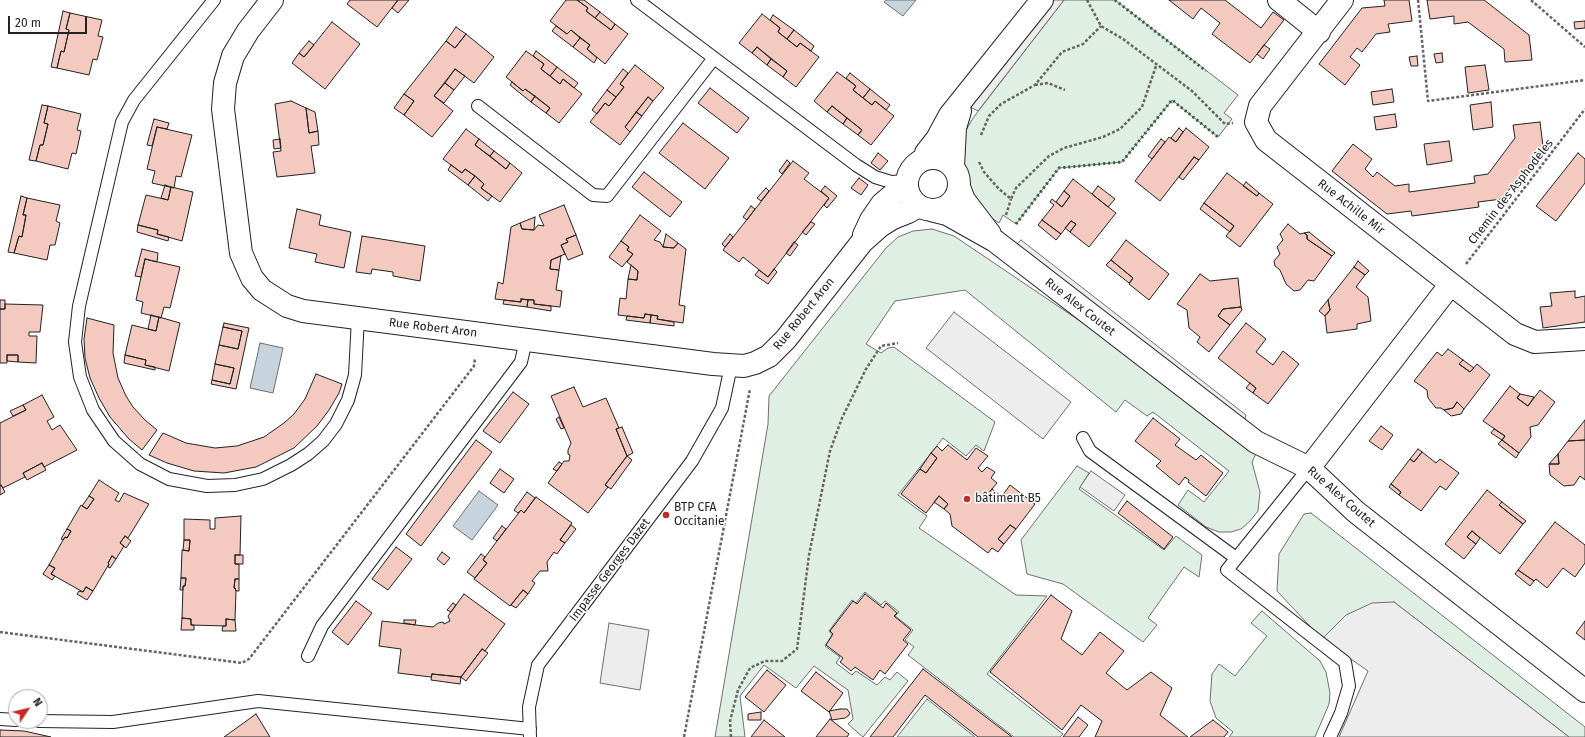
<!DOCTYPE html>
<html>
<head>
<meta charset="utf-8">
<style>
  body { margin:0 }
  #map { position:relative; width:1585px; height:737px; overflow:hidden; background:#fff; font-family:"Fira Sans",sans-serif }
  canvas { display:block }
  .north { position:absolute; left:8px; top:689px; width:40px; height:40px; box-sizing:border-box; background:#fff; border:1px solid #a7a7a7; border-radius:50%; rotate:55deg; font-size:11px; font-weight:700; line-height:16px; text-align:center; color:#222 }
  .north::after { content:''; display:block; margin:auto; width:14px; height:18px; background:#c62828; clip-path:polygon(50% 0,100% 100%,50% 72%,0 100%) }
  .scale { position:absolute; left:8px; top:16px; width:79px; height:18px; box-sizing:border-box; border:2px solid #222; border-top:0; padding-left:5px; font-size:12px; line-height:14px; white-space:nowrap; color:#222; -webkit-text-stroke:3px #fff; paint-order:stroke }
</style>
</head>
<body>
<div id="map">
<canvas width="1585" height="737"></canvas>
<div class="north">N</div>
<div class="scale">20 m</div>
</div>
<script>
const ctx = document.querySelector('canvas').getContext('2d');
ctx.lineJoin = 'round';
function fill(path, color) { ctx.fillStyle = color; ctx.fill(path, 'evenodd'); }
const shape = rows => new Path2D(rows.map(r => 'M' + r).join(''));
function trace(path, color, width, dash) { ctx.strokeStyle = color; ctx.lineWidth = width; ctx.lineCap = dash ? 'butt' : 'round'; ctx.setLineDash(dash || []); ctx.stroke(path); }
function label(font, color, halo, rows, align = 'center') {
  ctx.font = font + ' "Fira Sans",sans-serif'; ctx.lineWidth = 3; ctx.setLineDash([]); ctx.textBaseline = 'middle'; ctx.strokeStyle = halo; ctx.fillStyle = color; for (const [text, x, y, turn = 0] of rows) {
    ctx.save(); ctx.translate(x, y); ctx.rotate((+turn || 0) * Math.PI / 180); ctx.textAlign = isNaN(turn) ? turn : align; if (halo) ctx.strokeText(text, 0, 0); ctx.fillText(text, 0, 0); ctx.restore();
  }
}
const green = shape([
  [1064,0,1115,0,1238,95,1224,113,1232,119,1218,137,1172,100,1122,162,1059,168,1016,224,1003,215,999,223,983,212,968,189,966,172,959,160,961,139,973,118,1064,0],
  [932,229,954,236,1261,443,1252,462,1260,492,1258,511,1250,521,1241,529,1231,532,1219,532,1206,527,1178,505,1188,490,1204,502,1229,471,1153,412,1147,416,1125,400,1116,412,965,290,895,301,866,344,881,353,888,348,894,347,995,422,984,451,976,445,966,456,943,438,898,495,927,516,919,528,1016,595,1047,596,987,674,1063,734,1060,737,1014,737,908,655,914,647,905,640,913,630,895,616,899,612,885,601,881,605,865,592,856,603,852,600,829,631,832,635,825,646,840,657,836,663,852,675,856,671,877,685,885,677,890,680,897,672,908,681,863,737,848,724,853,719,848,690,814,666,796,688,764,665,740,696,745,737,715,737,768,424,769,396,886,248,898,237,913,231,932,229],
  [1077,466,1089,473,1079,489,1164,550,1176,536,1202,555,1199,577,1184,567,1148,618,1157,625,1143,642,1063,584,1027,574,1021,540,1077,466],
  [1311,513,1585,727,1585,737,1569,737,1394,602,1322,639,1277,591,1279,554,1304,514,1311,513],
  [1262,611,1320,661,1326,672,1330,693,1329,704,1315,737,1229,737,1233,732,1216,718,1210,701,1212,674,1219,664,1235,676,1267,636,1251,623,1262,611],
  [927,699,975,737,897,737,927,699]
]);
fill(green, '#e0efe3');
trace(green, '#6f6f6f', 1);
const parking = shape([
  [1054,0,1064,0,978,111,970,107,1054,0],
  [1021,240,1246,415,1244,423,1016,245,1021,240],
  [954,312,1071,402,1043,439,926,348,954,312],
  [1091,471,1125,495,1114,511,1080,487,1091,471],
  [1394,602,1569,737,1339,737,1368,671,1322,639,1346,615,1372,603,1394,602],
  [609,623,649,630,640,690,600,683,609,623]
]);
fill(parking, '#ededed');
trace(parking, '#6f6f6f', 1);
const water = shape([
  [886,0,916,0,903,16,884,2,886,0],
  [260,343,283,348,273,393,250,388,260,343],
  [479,491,498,505,472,540,453,526,479,491]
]);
fill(water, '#c7d3dd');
trace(water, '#6f6f6f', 1);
const building = shape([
  [350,0,398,0,377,27,347,4,350,0],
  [398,0,409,0,398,13,392,8,398,0],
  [566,0,577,0,588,8,586,11,611,30,615,24,628,34,605,64,587,49,590,45,571,30,567,34,550,21,566,0],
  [577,0,584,0,600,12,595,18,586,11,588,8,577,0],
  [1169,0,1225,0,1261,28,1273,12,1284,20,1250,63,1212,34,1220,23,1201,8,1193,19,1169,0],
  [1384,0,1409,0,1412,21,1388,24,1390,32,1376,34,1362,52,1357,48,1350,57,1360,65,1345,85,1319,64,1362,8,1385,6,1384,0],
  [1427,0,1484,0,1529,35,1532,60,1505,62,1504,49,1468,22,1454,24,1454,16,1430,19,1427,0],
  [63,11,70,13,66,29,69,30,64,52,61,51,57,68,51,67,63,11],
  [600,12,615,24,611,30,595,18,600,12],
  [70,13,102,20,98,36,103,37,97,60,93,59,89,75,57,68,61,51,64,52,69,30,66,29,70,13],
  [762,14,780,28,778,32,797,47,800,43,819,57,796,87,783,77,787,71,757,47,752,53,739,43,762,14],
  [773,15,794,30,787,39,778,32,780,28,770,20,773,15],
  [1585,21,1585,28,1575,29,1574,22,1585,21],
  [332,22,360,44,325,89,292,63,299,53,304,57,332,22],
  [556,26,567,34,571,30,580,38,573,47,552,31,556,26],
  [456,27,466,34,455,48,446,41,456,27],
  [794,30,814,46,811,51,800,43,797,47,787,39,794,30],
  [466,34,494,57,474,83,455,69,434,96,453,111,432,137,404,115,414,101,404,94,446,41,455,48,466,34],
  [580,38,590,45,587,49,597,58,594,63,573,47,580,38],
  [309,41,314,45,304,57,299,53,309,41],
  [1264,45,1270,49,1263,59,1257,54,1264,45],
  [757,47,771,59,767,65,752,53,757,47],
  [526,51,544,64,541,69,560,84,563,79,582,94,559,123,546,113,550,108,525,89,523,91,506,77,526,51],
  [536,51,557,67,550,76,541,69,544,64,533,56,536,51],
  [1442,53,1443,62,1436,63,1434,54,1442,53],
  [1417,56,1418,66,1411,66,1409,57,1417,56],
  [771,59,787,71,783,77,767,65,771,59],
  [635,65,664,88,653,101,648,97,625,127,630,132,620,145,590,122,605,103,609,106,624,87,620,84,635,65],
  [1485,65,1489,90,1468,93,1465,67,1485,65],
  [557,67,578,83,574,88,563,79,560,84,550,76,557,67],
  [455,69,465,76,454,90,445,83,455,69],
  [623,69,628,73,620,84,624,87,616,97,607,90,623,69],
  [837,72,856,86,853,90,872,105,875,101,894,116,871,145,858,135,862,130,832,106,827,112,814,101,837,72],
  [850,73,870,89,863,98,853,90,856,86,846,78,850,73],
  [512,82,523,91,525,89,535,96,531,102,510,85,512,82],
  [445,83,454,90,444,103,434,96,445,83],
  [710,88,749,118,737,133,698,103,710,88],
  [870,89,890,105,886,110,875,101,872,105,863,98,870,89],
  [1392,89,1394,102,1373,105,1371,92,1392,89],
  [607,90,616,97,609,106,605,103,597,114,592,110,607,90],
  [404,94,414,101,404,115,394,108,404,94],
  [535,96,550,108,546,113,531,102,535,96],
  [648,97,653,101,642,116,636,112,648,97],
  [291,101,306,108,309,133,318,131,319,145,311,146,315,173,277,177,273,152,281,151,275,104,291,101],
  [1491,102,1493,127,1473,130,1470,105,1491,102],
  [42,105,48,106,44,123,48,124,43,145,40,145,36,161,29,160,42,105],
  [48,106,81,114,77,130,81,131,76,154,72,153,68,169,36,161,40,145,43,145,48,124,44,123,48,106],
  [832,106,847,118,843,124,827,112,832,106],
  [306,108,315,112,318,131,309,133,306,108],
  [636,112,642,116,630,132,625,127,636,112],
  [1395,114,1397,127,1376,130,1374,117,1395,114],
  [847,118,862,130,858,135,843,124,847,118],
  [154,119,169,123,167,129,157,127,152,146,147,145,154,119],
  [1540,122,1543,146,1502,199,1478,202,1479,207,1412,216,1411,211,1387,214,1332,171,1353,144,1372,159,1365,169,1373,177,1377,172,1395,186,1409,184,1409,192,1475,183,1474,176,1488,174,1515,138,1513,125,1540,122],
  [683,123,729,158,705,189,659,153,683,123],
  [157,127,192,135,181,177,176,176,174,188,152,183,155,171,147,169,157,127],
  [1179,128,1183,132,1176,142,1171,138,1179,128],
  [1186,128,1209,147,1199,160,1194,157,1160,201,1135,181,1169,137,1176,142,1186,128],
  [466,129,479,139,475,145,506,169,510,163,522,173,500,202,481,188,484,184,475,176,465,169,462,173,443,159,466,129],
  [280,139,281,148,274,149,273,140,280,139],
  [479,139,494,151,490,156,475,145,479,139],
  [1161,139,1165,142,1152,159,1148,156,1161,139],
  [1449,141,1452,161,1427,165,1424,144,1449,141],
  [494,151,510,163,506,169,490,156,494,151],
  [878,153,888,161,880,170,871,163,878,153],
  [1578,153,1585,159,1585,183,1556,221,1536,206,1578,153],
  [1194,157,1199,160,1183,180,1179,177,1194,157],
  [787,160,790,163,782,174,779,171,787,160],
  [793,161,809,173,804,179,829,198,768,277,743,257,739,262,723,250,793,161],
  [451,165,462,173,465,169,475,176,468,185,448,170,451,165],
  [644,172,682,202,670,217,632,187,644,172],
  [1227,173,1257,196,1259,193,1273,204,1240,247,1226,236,1234,226,1204,203,1227,173],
  [475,176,484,184,481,188,492,196,488,201,468,185,475,176],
  [859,178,868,185,861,195,851,188,859,178],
  [1073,179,1116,213,1089,247,1070,232,1076,224,1071,221,1061,234,1042,220,1054,205,1050,202,1052,199,1062,207,1070,196,1064,191,1073,179],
  [1246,182,1259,193,1257,196,1243,186,1246,182],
  [165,185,171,187,168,200,161,198,165,185],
  [825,186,837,196,827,208,824,205,829,198,821,191,825,186],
  [1098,186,1115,199,1108,207,1092,194,1098,186],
  [171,187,193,192,182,241,157,234,158,230,138,225,146,195,168,200,171,187],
  [766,188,769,191,761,201,757,198,766,188],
  [1064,191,1070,196,1062,207,1056,202,1064,191],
  [21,196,27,198,23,215,26,215,22,237,19,236,14,253,8,252,21,196],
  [27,198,60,205,56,221,60,223,55,245,50,245,47,260,14,253,19,236,22,237,26,215,23,215,27,198],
  [1204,203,1234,226,1230,232,1200,209,1204,203],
  [564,205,576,235,566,239,568,242,561,245,565,254,551,260,550,269,559,270,556,290,562,291,560,307,534,304,534,300,521,299,521,302,495,299,498,282,503,284,511,227,520,223,522,229,534,230,538,225,544,226,539,215,564,205],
  [751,206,755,209,747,220,743,217,751,206],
  [297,209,321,215,319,225,351,232,344,268,315,262,317,254,289,248,297,209],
  [640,215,661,231,654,240,660,242,663,247,674,248,678,243,686,249,679,305,685,306,683,323,657,319,658,316,645,314,644,318,618,315,620,298,626,299,628,279,637,280,638,271,627,262,633,254,627,250,629,247,621,241,640,215],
  [535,217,534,230,522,229,520,223,535,217],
  [1042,220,1061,234,1056,240,1038,225,1042,220],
  [1071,221,1076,224,1070,232,1065,228,1071,221],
  [811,222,815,224,806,235,802,232,811,222],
  [1288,224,1300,234,1304,233,1307,235,1307,239,1332,256,1314,281,1308,280,1300,290,1294,291,1286,284,1280,270,1275,266,1274,261,1280,254,1277,247,1283,240,1280,234,1288,224],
  [138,225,158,230,157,234,169,237,168,241,137,232,138,225],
  [1309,232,1335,253,1332,256,1307,239,1307,235,1304,233,1309,232],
  [666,234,678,243,674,248,663,247,666,234],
  [730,234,733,237,725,247,722,244,730,234],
  [576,235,583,254,568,260,561,245,568,242,566,239,576,235],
  [362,236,425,246,420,281,393,276,393,272,372,269,371,274,356,272,362,236],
  [1126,240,1169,274,1149,300,1129,284,1133,278,1111,260,1126,240],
  [621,241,629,247,627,250,633,254,622,267,609,257,621,241],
  [794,242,798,245,790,256,786,253,794,242],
  [142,249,158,253,157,262,145,259,141,277,135,276,142,249],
  [561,256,559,270,550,269,551,260,561,256],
  [145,259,180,267,170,308,164,307,161,318,141,313,143,302,136,300,145,259],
  [1111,260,1133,278,1129,283,1106,265,1111,260],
  [1358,261,1369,271,1365,275,1354,267,1358,261],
  [631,265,638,271,637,280,628,279,631,265],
  [1354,267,1365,275,1356,287,1368,297,1371,321,1357,324,1357,329,1327,333,1325,316,1330,310,1328,300,1354,267],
  [774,269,777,272,768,284,755,275,759,270,768,277,774,269],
  [1200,274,1210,281,1238,278,1241,307,1223,309,1218,316,1230,325,1209,352,1197,342,1200,337,1189,328,1187,310,1177,304,1200,274],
  [1575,291,1575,298,1585,296,1585,322,1543,328,1540,307,1552,306,1550,293,1575,291],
  [521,299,528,300,527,307,503,304,504,300,521,302,521,299],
  [0,300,5,300,5,309,0,309,0,300],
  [528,300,534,300,534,304,551,306,551,311,527,307,528,300],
  [1328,300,1330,310,1325,316,1319,311,1328,300],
  [5,304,43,305,40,332,29,332,29,336,37,336,36,363,18,362,18,355,7,355,7,363,0,363,0,309,5,309,5,304],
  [1241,307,1242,310,1230,325,1218,316,1223,309,1241,307],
  [645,314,651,315,650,323,626,320,627,316,644,318,645,314],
  [151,315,159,317,156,331,148,329,151,315],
  [651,315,658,316,657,319,674,322,674,326,650,323,651,315],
  [159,317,180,323,169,371,145,365,146,360,125,355,132,325,156,331,159,317],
  [87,318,114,325,113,353,118,378,126,396,133,407,145,420,157,430,142,450,129,439,110,417,99,398,90,378,85,358,84,339,87,318],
  [224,323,249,328,236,389,211,384,212,380,230,384,234,368,215,364,219,345,238,349,242,331,223,327,224,323],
  [1246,323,1266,339,1256,352,1273,365,1283,351,1299,364,1268,404,1253,393,1256,388,1218,358,1246,323],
  [223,327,242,331,238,349,219,345,223,327],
  [1448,349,1463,360,1459,364,1470,372,1477,364,1490,375,1464,409,1457,402,1453,408,1444,410,1441,408,1436,408,1428,398,1427,390,1414,381,1437,352,1442,356,1448,349],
  [7,355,18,355,18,362,7,361,7,355],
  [125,355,146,360,145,365,155,367,155,370,124,363,125,355],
  [1463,360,1474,368,1470,372,1459,364,1463,360],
  [215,364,234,368,230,384,212,380,215,364],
  [316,374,342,384,339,393,329,410,317,426,294,448,256,467,224,473,194,471,167,463,149,455,163,433,186,443,215,448,237,446,264,437,284,423,294,414,305,399,316,374],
  [1250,383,1256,388,1253,393,1246,388,1250,383],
  [1510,386,1520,394,1517,398,1528,406,1540,390,1555,402,1538,425,1530,427,1531,437,1519,453,1502,440,1505,436,1483,421,1510,386],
  [574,387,583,407,606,398,619,428,616,429,627,456,605,485,608,487,588,513,548,483,564,461,569,461,570,455,568,454,568,450,571,443,551,396,574,387],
  [513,392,529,404,500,443,483,431,513,392],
  [1520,394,1534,397,1528,406,1517,398,1520,394],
  [42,395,54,417,47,421,52,430,60,425,77,450,44,467,42,463,23,473,25,477,3,488,1,485,0,486,0,423,26,410,23,405,42,395],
  [1457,402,1464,409,1461,414,1451,416,1444,410,1453,408,1457,402],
  [23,405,26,410,13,416,10,411,23,405],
  [559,417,564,428,561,429,556,419,559,417],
  [1153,418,1180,439,1175,445,1196,460,1201,455,1223,473,1206,496,1188,482,1189,480,1185,477,1179,485,1156,466,1161,461,1135,441,1153,418],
  [1585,420,1585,440,1568,441,1585,420],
  [1381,426,1393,435,1382,450,1369,441,1381,426],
  [622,427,633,453,627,456,616,429,622,427],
  [1494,429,1505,436,1502,440,1491,433,1494,429],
  [476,440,492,452,421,546,406,534,476,440],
  [1502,440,1519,453,1516,458,1498,444,1502,440],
  [1585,440,1585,480,1580,476,1574,485,1564,486,1550,475,1549,464,1559,464,1558,454,1568,441,1585,440],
  [948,445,967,460,976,448,988,456,978,468,982,472,987,467,995,472,991,478,997,483,987,495,997,503,1010,485,1035,504,1016,529,1010,525,998,539,1004,544,998,552,992,548,988,553,952,526,950,514,944,509,948,504,939,496,926,513,901,494,920,469,926,473,937,458,931,453,937,446,942,451,948,445],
  [1418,449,1422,452,1414,462,1410,459,1418,449],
  [1422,452,1436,463,1440,459,1459,473,1446,490,1440,486,1421,511,1399,495,1401,492,1391,484,1410,459,1414,462,1422,452],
  [931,453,937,458,926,473,920,469,931,453],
  [1558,454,1559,464,1549,464,1558,454],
  [627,456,632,460,611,489,605,485,627,456],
  [559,462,562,464,557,471,553,469,559,462],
  [42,463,46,470,27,480,23,473,42,463],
  [500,469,514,479,504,493,490,483,500,469],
  [99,480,119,493,115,500,119,502,124,493,149,504,128,538,125,536,120,543,124,546,116,559,112,556,108,563,109,564,93,591,86,587,83,592,51,574,55,568,49,565,63,540,65,537,67,538,71,531,67,529,81,505,87,509,94,499,89,496,99,480],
  [1391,484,1401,492,1399,495,1389,487,1391,484],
  [1,485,5,492,0,495,0,486,1,485],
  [992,489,1001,496,997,503,987,495,992,489],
  [1487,490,1502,502,1499,505,1523,524,1500,554,1472,531,1467,537,1476,544,1464,559,1445,544,1487,490],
  [527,492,535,498,524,513,521,510,518,513,514,510,527,492],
  [89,496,94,499,87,509,82,506,89,496],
  [939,496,948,504,944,509,934,502,939,496],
  [536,497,572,523,560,540,565,543,557,554,554,552,547,562,548,571,540,571,532,581,535,583,528,594,523,590,510,606,474,579,487,563,483,560,497,541,521,510,524,513,536,497],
  [1127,501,1173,537,1164,549,1118,513,1127,501],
  [1502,502,1526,521,1523,524,1499,505,1502,502],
  [241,516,240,555,235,555,235,564,239,564,239,579,235,579,234,588,235,588,236,591,235,620,226,619,226,626,191,625,191,619,182,618,183,586,185,586,186,578,181,578,182,550,189,551,190,540,184,540,184,519,210,520,210,529,215,529,215,518,241,516],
  [1555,522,1585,545,1585,563,1575,577,1563,568,1547,588,1536,579,1534,581,1518,570,1555,522],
  [571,525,576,529,565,543,560,540,571,525],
  [1010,525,1016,529,1004,544,998,539,1010,525],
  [502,526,506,529,497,541,493,538,502,526],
  [67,529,71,531,67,538,65,537,63,540,61,539,67,529],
  [1472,531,1480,538,1476,544,1467,537,1472,531],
  [125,536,131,541,126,548,120,543,125,536],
  [184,540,190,540,189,551,183,550,184,540],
  [396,547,412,559,388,590,372,579,396,547],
  [442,552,450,558,444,565,437,559,442,552],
  [481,554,485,557,483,560,487,563,475,578,467,572,481,554],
  [235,555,243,555,243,564,235,564,235,555],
  [112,556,116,559,110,568,108,567,109,564,108,563,112,556],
  [49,565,55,568,51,574,55,576,52,580,43,574,49,565],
  [1518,570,1534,581,1530,586,1515,574,1518,570],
  [181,578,186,578,185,586,183,586,183,590,180,590,181,578],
  [235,579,239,579,239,591,236,591,235,588,234,588,235,579],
  [86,587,93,591,87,600,77,594,79,591,83,592,86,587],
  [523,590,528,594,516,608,511,605,523,590],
  [464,594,505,624,485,651,482,649,461,677,432,674,431,677,398,673,401,649,379,646,382,621,433,627,438,623,443,622,444,624,450,621,448,616,464,594],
  [865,594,883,608,886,603,897,613,894,616,911,630,903,640,908,644,885,674,880,670,873,680,855,667,851,671,840,662,843,658,826,645,833,634,830,631,853,601,857,604,865,594],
  [1051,595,1072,611,1061,639,1082,655,1100,632,1124,651,1106,673,1127,690,1151,672,1172,688,1160,715,1188,737,1095,737,1102,721,1081,705,1062,730,990,672,1051,595],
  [356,601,372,613,348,645,332,632,356,601],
  [453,603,456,605,451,612,447,610,453,603],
  [182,618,191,619,191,625,194,625,194,630,181,630,182,618],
  [226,619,235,620,236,631,222,631,223,626,226,626,226,619],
  [404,620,416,620,415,625,404,623,404,620],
  [1585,621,1585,640,1576,633,1585,621],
  [482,649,488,653,466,681,461,677,482,649],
  [923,669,1012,737,978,737,925,695,893,737,870,737,923,669],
  [767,670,786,685,764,712,745,697,767,670],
  [816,672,843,693,829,712,801,691,816,672],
  [432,674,461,677,460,684,431,680,432,674],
  [840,709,847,709,850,713,849,715,845,718,832,720,829,711,840,709],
  [761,712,761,720,748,720,748,714,761,712],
  [256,714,270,737,224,737,256,714],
  [1078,717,1088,725,1079,737,1063,737,1078,717],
  [830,719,849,734,847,737,816,737,830,719],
  [764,720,785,737,751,737,764,720],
  [1213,720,1228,732,1224,737,1190,737,1213,720],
  [0,730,24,731,51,737,0,737,0,730]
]);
fill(building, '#f3c9c0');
trace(building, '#222', 1);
const lane = shape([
  [214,0,134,100,122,122,79,306,75,342,80,377,93,410,114,441,140,464,169,479,207,486,235,485,263,479,291,465,308,454,323,441,336,424,348,400,355,375,358,318],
  [637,0,856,165,875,177,891,182,906,181],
  [478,106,593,195,607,196,714,58],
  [1083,438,1090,451,1236,558],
  [1309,468,1227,570,1345,662,1349,686,1341,713,1330,737],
  [308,656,322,626,521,362,526,340],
  [0,719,16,720],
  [39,721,113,722,258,701,530,729],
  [530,737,529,707,538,665,692,461,722,408,731,366]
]);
const street = shape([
  [272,0,248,31,233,56,225,83,223,109,241,253,252,278,262,290,287,306,303,311,713,364,744,366,755,363,769,356,786,339,862,242,880,226,893,218,908,212,919,206],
  [1279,0,1319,32],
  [1342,0,1260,106,1256,122,1266,140,1515,334,1535,342,1585,339],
  [925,158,926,153,937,139,950,115,1042,0],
  '907 184a26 26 0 1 1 52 0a26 26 0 1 1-52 0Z',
  [953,167,955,128,960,111],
  [959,187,964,200,990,234],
  [931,210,947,214,995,241,1256,442,1309,468,1356,512,1585,691],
  [864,235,871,220,882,204,906,184],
  [1309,468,1450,285]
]);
trace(lane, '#222', 14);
trace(street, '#222', 24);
trace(shape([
  [1087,0,1101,26,1123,39,1192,91,1225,124,1233,123],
  [1418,0,1428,101,1585,80],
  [1531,0,1585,47],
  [1035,85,1048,83,1065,90],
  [981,135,989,116,1001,104,1035,85,1062,52,1083,44,1101,26],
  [979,162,984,172,999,189,1011,199,1016,188,1049,156,1064,148,1103,137,1120,129,1142,107,1156,66],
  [1006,215,1011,199],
  [1466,264,1585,109],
  [0,632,242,663,249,659,474,366,475,358],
  [684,737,750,389],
  [731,737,730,721,738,690,750,668,765,661,782,661,797,649,809,555,830,451,842,418,866,369,881,346,898,343]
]), '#646464', 2.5, [3, 2]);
trace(lane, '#fff', 12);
trace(street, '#fff', 22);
trace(shape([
  [1115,0,1206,71],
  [1016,224,1059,168,1122,162,1172,100,1218,137]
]), '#2f5e38', 3, [2, 3]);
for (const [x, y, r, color] of [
  [967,499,4,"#c62828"],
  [666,515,4,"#c62828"]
]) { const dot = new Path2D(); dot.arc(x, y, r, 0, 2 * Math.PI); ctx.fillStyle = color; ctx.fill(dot); trace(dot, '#fff', 1.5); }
label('12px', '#222', '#fff', [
  ["Chemin des Asphodèles",1511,192,-52],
  ["Rue Achille Mir",1351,207,38],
  ["Rue Alex Coutet",1080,307,38],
  ["Rue Robert Aron",804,314,-51],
  ["Rue Robert Aron",433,328,7],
  ["Rue Alex Coutet",1341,497,41],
  ["Impasse Georges Dazet",610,570,-53]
]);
label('12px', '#222', '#fff', [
  ["bâtiment B5",975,499],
  ["BTP CFA",674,508],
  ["Occitanie",674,522]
], 'left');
</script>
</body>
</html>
